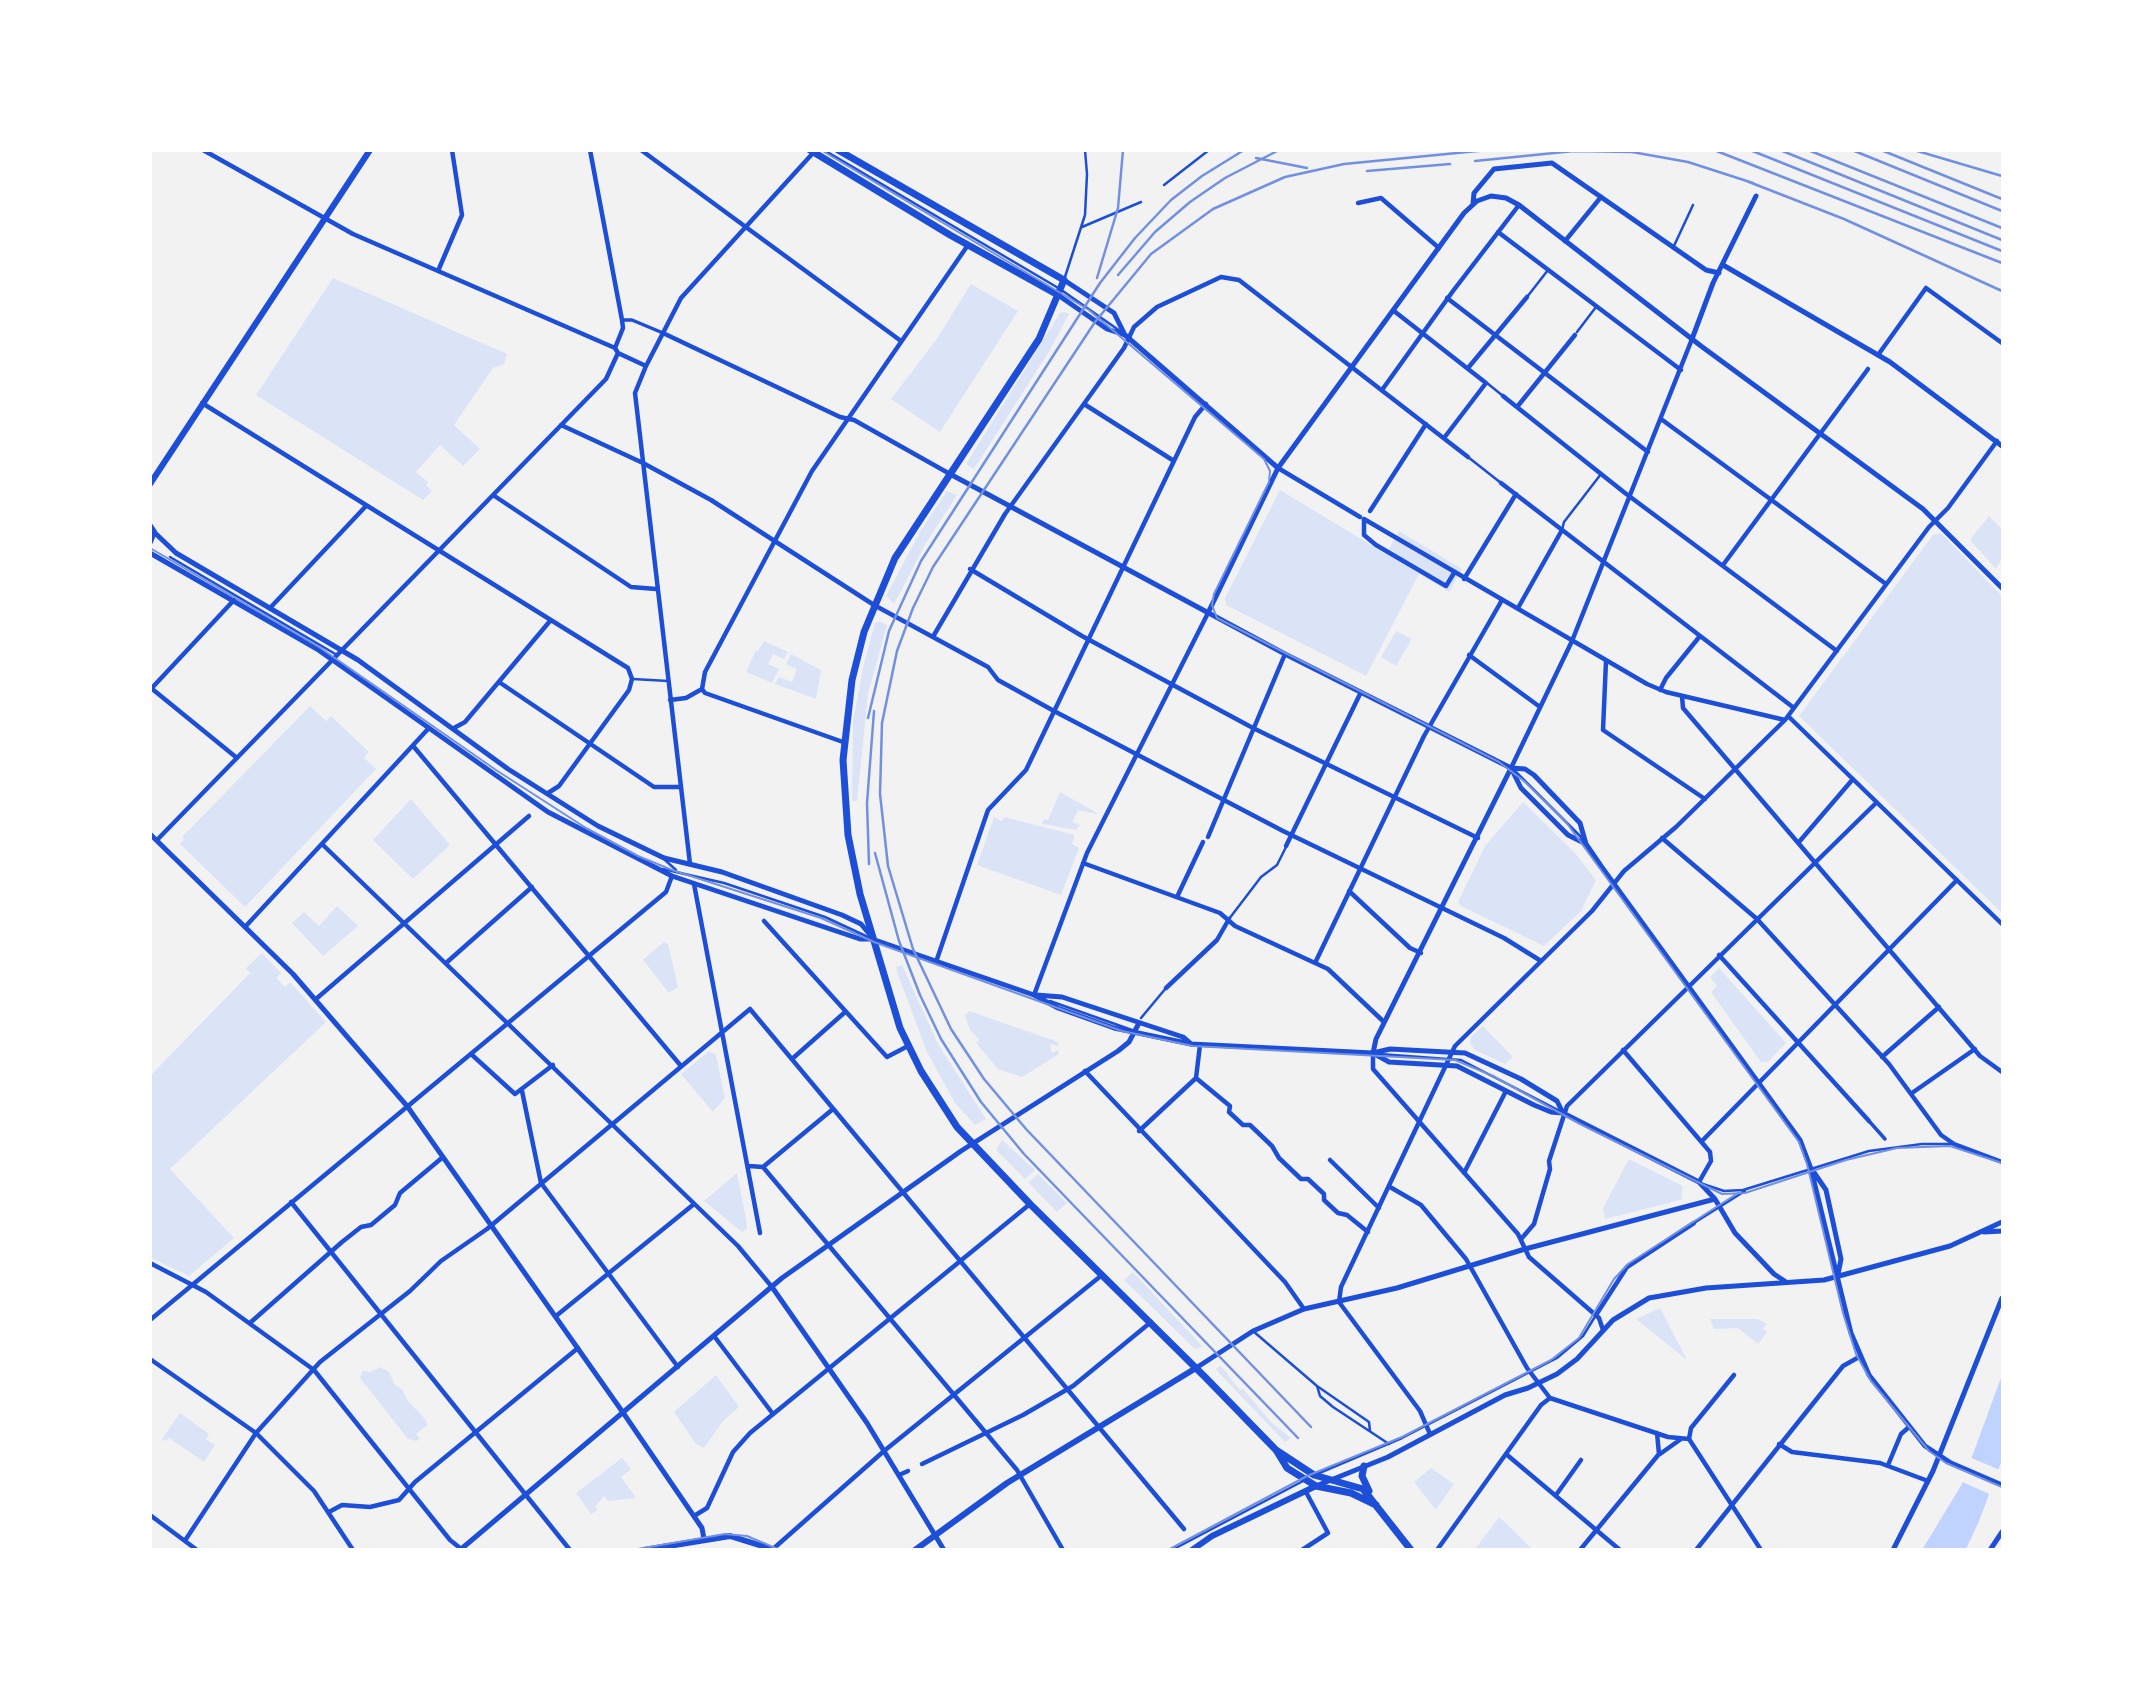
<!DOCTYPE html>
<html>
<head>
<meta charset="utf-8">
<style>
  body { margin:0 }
  #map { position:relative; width:2153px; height:1700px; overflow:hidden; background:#f2f2f2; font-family:"Noto Sans",sans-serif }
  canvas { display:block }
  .frame { position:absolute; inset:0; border:152px solid #fff; pointer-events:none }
</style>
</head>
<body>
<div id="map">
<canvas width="2153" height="1700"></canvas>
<div class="frame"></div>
</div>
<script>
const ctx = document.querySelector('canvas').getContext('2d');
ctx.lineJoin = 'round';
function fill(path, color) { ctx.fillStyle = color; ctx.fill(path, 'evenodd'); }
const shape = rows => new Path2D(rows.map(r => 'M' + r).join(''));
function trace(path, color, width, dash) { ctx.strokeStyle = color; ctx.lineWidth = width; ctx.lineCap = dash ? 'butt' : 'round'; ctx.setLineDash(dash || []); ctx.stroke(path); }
fill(shape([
  [333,278,507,354,504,364,493,368,454,425,480,449,463,466,440,445,416,472,428,482,426,485,432,491,423,500,256,395],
  [971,284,1018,311,940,432,891,399,936,340],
  [1065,312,1069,314,1050,350,974,469,966,464,1060,313],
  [1280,490,1386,554,1399,531,1462,569,1449,592,1419,574,1366,676,1226,605,1225,598],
  [947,491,957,495,926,543,894,604,886,596,921,530],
  [1989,516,2002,529,2002,558,1996,569,1970,540],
  [1941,533,2002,596,2002,913,1799,716,1933,535],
  [879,621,887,625,868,694,857,801,852,801,853,721,864,663,875,623],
  [1396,631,1412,639,1396,666,1381,657],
  [764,641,788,652,784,659,773,654,768,664,779,669,772,683,746,672,756,650,758,651],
  [791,654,821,670,816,699,775,684,779,677,792,682,797,669,786,664],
  [310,706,326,721,331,716,369,752,364,758,376,769,245,907,180,844,184,839,182,837],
  [1060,792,1097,813,1096,814,1078,810,1072,822,1080,825,1076,830,1042,824,1044,819,1048,820],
  [411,799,450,845,413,879,373,840],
  [1523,802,1575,853,1596,880,1581,911,1544,946,1461,906,1458,902,1485,846],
  [994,817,1002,821,1004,817,1075,835,1072,844,1079,848,1061,895,977,865],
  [337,906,358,926,323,956,292,923,304,912,319,926],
  [664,942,668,944,678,987,669,993,643,960],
  [262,953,281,973,276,978,285,987,290,982,326,1022,170,1169,234,1238,189,1276,151,1258,151,1075,250,973,246,968],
  [902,965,938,1044,986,1119,975,1125,955,1103,927,1052,898,975,896,967],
  [1719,968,1786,1043,1768,1062,1761,1062,1711,992,1717,986,1710,977],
  [969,1011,1058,1042,1058,1046,1050,1044,1052,1053,1058,1050,1059,1054,1022,1077,998,1069,976,1043,979,1040,970,1030,965,1016],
  [1483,1026,1513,1057,1505,1064,1475,1050,1470,1043,1471,1037],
  [709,1051,716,1055,725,1098,713,1112,681,1074],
  [1002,1140,1035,1170,1025,1179,996,1150],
  [1629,1159,1683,1186,1681,1198,1684,1199,1605,1219,1603,1208],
  [737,1173,746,1219,747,1229,742,1232,704,1201],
  [1038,1174,1067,1203,1057,1212,1028,1182],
  [1133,1272,1203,1347,1195,1349,1124,1280],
  [1660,1308,1687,1360,1636,1319],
  [1710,1319,1758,1319,1767,1324,1763,1329,1767,1332,1758,1344,1738,1328,1714,1329],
  [1221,1366,1240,1390,1243,1389,1272,1423,1291,1438,1285,1442,1218,1372,1216,1369],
  [381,1367,389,1372,395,1385,402,1389,408,1401,426,1420,428,1425,416,1434,420,1439,416,1441,408,1439,360,1378,363,1371,370,1372],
  [716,1375,739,1407,723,1421,704,1448,696,1444,674,1412],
  [180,1413,209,1434,206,1439,215,1445,204,1462,169,1438,166,1441,162,1439],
  [622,1458,631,1469,621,1477,636,1498,608,1501,604,1496,595,1507,598,1510,591,1514,576,1493],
  [1431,1468,1454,1484,1436,1510,1414,1482],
  [1499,1517,1507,1524,1532,1549,1475,1549]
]), '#dbe4f7');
fill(shape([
  [2002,1375,2002,1460,1979,1521,1966,1549,1922,1550,1962,1484]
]), '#bfd3fe');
fill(shape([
  [1967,1456,2002,1471,1994,1496,1960,1481]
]), '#f2f2f2');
trace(shape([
  [824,150,1060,289,1120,331],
  [1164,185,1209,150],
  [1082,227,1141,202],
  [1673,248,1693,205],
  [1064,280,1085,215,1087,174,1085,150],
  [1527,297,1548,270],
  [1577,332,1596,307],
  [1487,383,1503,396],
  [1468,457,1501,483],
  [1562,530,1564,522,1601,474],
  [170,557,337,655],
  [633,679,668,681],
  [1515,771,1582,838],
  [665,860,676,870],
  [663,869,724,883,825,917,868,937],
  [1229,919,1261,877,1277,865,1286,847],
  [1050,1001,1132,1030],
  [1141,1018,1166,988],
  [1380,1054,1461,1060,1560,1111],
  [1703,1184,1724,1191,1743,1190,1869,1151,1922,1144,1951,1144],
  [1694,1223,1745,1191],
  [1253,1331,1317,1386,1369,1422,1370,1431],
  [1317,1386,1320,1396,1333,1407,1389,1444],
  [1317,1474,1402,1438,1557,1358,1583,1336,1596,1315],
  [1172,1550,1305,1480]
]), '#1d4ed8', 2.5);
trace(shape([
  [622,320,632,320,663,333],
  [1869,1121,1885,1139]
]), '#1d4ed8', 3.5);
trace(shape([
  [203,150,353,234,615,348,618,353,646,366,681,298,813,153],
  [590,150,622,320,623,328,615,348],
  [641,150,901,341],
  [1358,203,1381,198,1439,248],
  [1498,232,1681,370],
  [1565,241,1601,197],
  [438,271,462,215,452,150],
  [1447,298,1648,452],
  [1394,311,1486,383,1444,438],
  [665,334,840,417,854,420,950,474],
  [1878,355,1926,288,2002,343],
  [646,366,635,393,690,864],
  [1468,368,1527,297],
  [1382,390,1453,291,1519,205],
  [1503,396,1625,493,1837,651],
  [202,403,628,668,632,679,629,690,559,786,548,793],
  [1084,404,1174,461],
  [1517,407,1575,335],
  [1661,419,1886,584],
  [561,425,643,463,711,500,874,605,988,667,998,680,1054,711,1283,831,1504,938,1541,961],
  [1278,468,1360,517],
  [1501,483,1794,708],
  [493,495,631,587,656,589],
  [1370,511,1426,424],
  [1364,519,1647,684,1666,692,1785,720],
  [1364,520,1364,535,1376,545,1446,586,1454,573],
  [1723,565,1868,369],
  [970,569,1082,636,1253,728,1478,838],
  [1464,579,1516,494],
  [270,608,366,506],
  [1518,608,1562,530],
  [934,635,1005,514,1124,348,1134,327,1157,307,1221,277,1239,280,1468,457],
  [1469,655,1540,707],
  [1606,661,1603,730,1705,799],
  [499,682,654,787,680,787],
  [151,688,237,758],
  [702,689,705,672,812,471,968,245],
  [702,689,705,693,843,742],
  [150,690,234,600],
  [1660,690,1666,678,1700,636],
  [1682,696,1683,708,1980,1056,2002,1072],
  [670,700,686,698,702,689],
  [1788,716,2002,924],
  [454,728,465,722,550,621],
  [414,747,681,1066],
  [1511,768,1572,641,1692,339],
  [1208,837,1285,654],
  [1662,838,1757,919,1889,1064,1941,1135,1954,1144,2002,1162],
  [157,840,606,379,618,353],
  [1799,842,1853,779],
  [323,845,738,1246,772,1287],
  [1286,846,1361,692],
  [1083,863,1220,913,1235,926,1328,969,1384,1022],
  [694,884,760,1233],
  [1349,891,1410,948,1421,953],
  [1177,897,1203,842],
  [764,921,887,1057,908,1046],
  [245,927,428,729],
  [1719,955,1869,1121],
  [936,962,988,810,1026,770,1195,417,1206,404],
  [446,963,532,887],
  [1315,963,1424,736,1502,600],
  [1166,988,1217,940,1229,919],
  [1034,995,1087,853,1208,613],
  [316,999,529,816],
  [1623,1050,1710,1152,1711,1161,1699,1182],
  [1373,1053,1373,1069,1518,1234,1529,1257,1599,1318,1603,1330],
  [471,1054,515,1094,553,1065],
  [1882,1057,1939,1007],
  [792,1059,844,1013],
  [1085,1071,1285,1282,1304,1309],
  [1196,1078,1230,1106,1229,1112,1243,1125,1250,1125,1272,1146,1279,1158,1301,1179,1308,1179,1324,1194,1324,1200,1338,1213,1347,1215,1368,1232],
  [522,1091,541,1183,678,1367],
  [1912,1093,1975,1049],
  [1139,1131,1196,1078,1200,1045],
  [1702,1141,1957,880],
  [1330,1160,1379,1208],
  [749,1166,763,1167,1017,1470,1063,1550],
  [763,1167,833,1109],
  [1464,1173,1506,1091],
  [1390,1187,1421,1205,1466,1259,1527,1368,1550,1398,1668,1437,1689,1439],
  [291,1202,570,1550],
  [1522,1238,1534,1224,1550,1169,1549,1161,1567,1106,1876,803],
  [150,1263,206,1292,314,1370,450,1540,460,1548],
  [1596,1315,1627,1267,1694,1223],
  [556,1316,694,1204],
  [150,1320,666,892,672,876],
  [251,1322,342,1242,361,1227,371,1225,395,1205,400,1193,443,1157],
  [714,1336,773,1414],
  [150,1359,256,1433,314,1491,353,1550],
  [1430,1434,1420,1411,1339,1302,1341,1287,1455,1046,1592,911,1624,871,1676,827,1785,720,1929,527,1948,508,1997,441],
  [1689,1439,1761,1550],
  [1689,1439,1691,1428,1734,1375],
  [1779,1444,1792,1452,1880,1463,1928,1481],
  [1506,1454,1620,1550],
  [1660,1454,1681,1439],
  [922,1464,1023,1415,1073,1386,1151,1322],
  [1888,1465,1901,1434,1909,1427],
  [899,1475,908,1471],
  [1556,1495,1581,1460],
  [329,1512,342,1505,370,1507,399,1500,415,1482,578,1348],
  [150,1515,197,1550],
  [694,1516,707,1508,733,1452,750,1433,1030,1204],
  [186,1539,256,1433,320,1362,410,1291,441,1261,487,1229,750,1009,1184,1529],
  [773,1549,884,1451,1102,1275],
  [1302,1550,1328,1533,1306,1492],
  [1437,1550,1541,1405,1550,1398],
  [1580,1550,1659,1454,1657,1433],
  [1696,1550,1843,1366,1859,1357]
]), '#1d4ed8', 4.5);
trace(shape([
  [1473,204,1474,193,1494,169,1552,163,1706,270,1719,273],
  [1723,265,1890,362,2002,446],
  [1064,280,1114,313,1125,335],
  [1058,295,1107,329,1125,335,1278,468],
  [1692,339,1713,283,1756,196],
  [950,474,1285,654,1511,768,1525,769,1534,775,1580,823,1586,844,1601,866,1800,1140,1811,1169,1851,1333,1869,1375,1925,1446,1951,1463,2002,1485],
  [154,532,176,553,358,660,508,769,598,826,664,858,722,872,842,915,861,924,871,936],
  [150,553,317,649,548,812,672,876,860,939,872,939,1034,995,1058,1008,1114,1028,1191,1044,1373,1053,1390,1049,1465,1053,1521,1079,1557,1101,1563,1113],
  [1208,613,1278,468,1464,213,1477,201,1491,196,1506,198,1519,205,1701,346,1923,509,2002,588],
  [1511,768,1521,788,1568,835,1586,844],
  [150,834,293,974,407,1106,624,1414,702,1528,704,1539],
  [1036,995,1062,997,1183,1037,1191,1044],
  [1373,1053,1389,1062,1457,1066,1534,1105,1551,1112,1563,1113,1699,1182,1715,1199,1735,1233,1774,1274,1786,1282],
  [1373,1053,1376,1039,1511,768],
  [1813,1171,1826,1190,1841,1259,1838,1274],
  [1984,1232,2002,1231],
  [772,1287,867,1423,944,1550],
  [1196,1368,1253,1331,1304,1309,1397,1288,1525,1249,1715,1199],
  [1316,1486,1388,1457,1505,1395,1528,1388,1557,1374,1577,1359,1613,1320,1649,1298,1706,1288,1824,1280,1950,1246,2002,1222],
  [460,1550,782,1278,961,1151,1118,1051,1129,1042,1139,1023],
  [1893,1550,1933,1471,2002,1298],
  [1990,1550,2002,1532]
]), '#1d4ed8', 5);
trace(shape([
  [150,484,370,150],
  [150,526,154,532,150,542],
  [644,1550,730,1536,775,1550],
  [915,1550,1007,1483,1196,1368],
  [1192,1550,1212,1536,1316,1486]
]), '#1d4ed8', 6);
trace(shape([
  [810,150,950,235,1058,295],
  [838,150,1064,280,1039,339,895,558,864,632,852,680,843,760,848,835,860,894,900,1028,921,1071,957,1127,1030,1204,1206,1378,1276,1450,1287,1468,1316,1486,1351,1493,1376,1505],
  [1276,1450,1314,1475,1363,1489,1411,1550],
  [1364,1466,1362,1476,1369,1491]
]), '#1d4ed8', 7);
trace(shape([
  [821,150,1089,310,1264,459,1270,471,1269,482,1214,594,1212,605,1217,618,1499,762,1524,781,1566,822,1799,1142,1807,1164,1843,1313,1856,1354,1871,1381,1929,1451,1946,1463,2002,1487],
  [150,548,319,647,496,770,586,828,638,856,672,870,821,918,874,942,1122,1031,1193,1046,1455,1060,1493,1076,1580,1124,1722,1194,1745,1193,1846,1160,1897,1148,1950,1146,2002,1163],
  [632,1550,725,1534,747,1536,780,1550],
  [1168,1550,1307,1476,1402,1437,1551,1360,1579,1338,1614,1279,1628,1264,1738,1193]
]), '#7290e2', 2);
trace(shape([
  [1714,150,2002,263],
  [1750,150,2002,251],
  [1780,150,2002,240],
  [1808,150,2002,228],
  [1852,150,2002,211],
  [1881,150,2002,199],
  [1914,150,2002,176],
  [1256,158,1307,168],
  [1475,161,1574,151,1632,152,1688,162,1753,183],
  [1367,171,1450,164],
  [1744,180,1844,219,2002,291],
  [1118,275,1155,232,1190,202,1225,178,1279,150],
  [1097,278,1118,208,1123,150],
  [868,718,889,631,921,561,1100,283,1135,238,1171,200,1202,176,1244,150],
  [875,853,899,941,920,995,941,1039,981,1102,1024,1154,1298,1438],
  [869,864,867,803,874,711],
  [1311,1427,1026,1129,984,1079,951,1029,913,949,888,866,880,794,882,723,897,651,913,608,933,567,1095,322,1151,254,1213,209,1285,177,1344,164,1488,150]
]), '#7290e2', 2.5);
</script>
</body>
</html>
